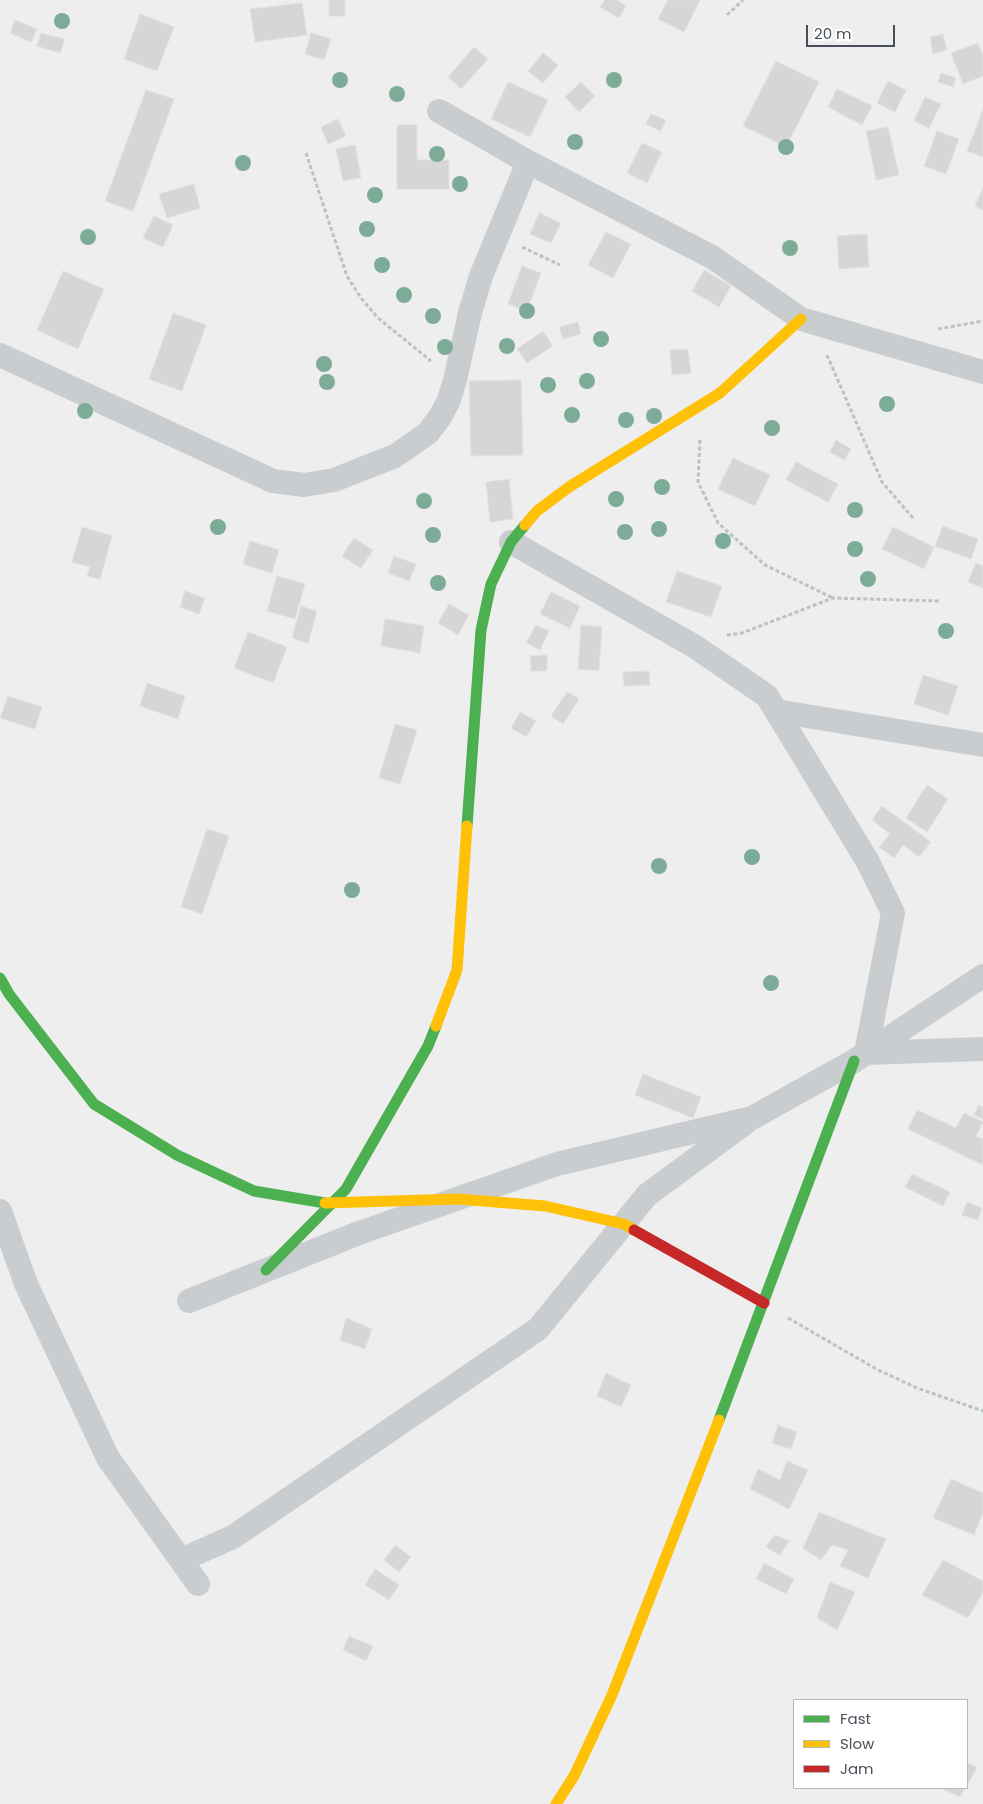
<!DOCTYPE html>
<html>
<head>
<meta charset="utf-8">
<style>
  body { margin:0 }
  #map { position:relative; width:983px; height:1804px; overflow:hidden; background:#efeeee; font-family:Poppins,sans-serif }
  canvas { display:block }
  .legend { position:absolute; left:793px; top:1699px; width:175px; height:90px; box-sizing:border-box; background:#fff; border:1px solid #b5b9bd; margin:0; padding:6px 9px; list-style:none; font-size:15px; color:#474f59 }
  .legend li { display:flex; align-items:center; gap:10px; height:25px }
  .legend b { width:25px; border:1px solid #b5b9bd }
  .scale { position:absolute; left:806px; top:25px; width:89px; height:22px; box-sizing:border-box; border:2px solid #474f59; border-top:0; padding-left:6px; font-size:15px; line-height:18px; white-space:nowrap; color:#474f59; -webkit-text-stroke:4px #fff; paint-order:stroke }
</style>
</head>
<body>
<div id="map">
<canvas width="983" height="1804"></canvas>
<ul class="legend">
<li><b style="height:6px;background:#4caf50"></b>Fast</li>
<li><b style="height:6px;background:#ffc107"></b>Slow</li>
<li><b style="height:6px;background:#c62828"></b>Jam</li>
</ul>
<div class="scale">20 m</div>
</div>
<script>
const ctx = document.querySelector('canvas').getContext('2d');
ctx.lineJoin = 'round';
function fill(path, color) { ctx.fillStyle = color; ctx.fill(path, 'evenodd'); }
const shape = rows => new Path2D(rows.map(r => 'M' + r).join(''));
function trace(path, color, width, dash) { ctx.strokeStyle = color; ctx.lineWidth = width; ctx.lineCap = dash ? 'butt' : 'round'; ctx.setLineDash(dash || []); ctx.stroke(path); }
const building = shape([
  [329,0,345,0,345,16,329,16,329,0],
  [605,0,617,0,626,6,619,18,600,7,605,0],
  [668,0,700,0,684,32,658,19,668,0],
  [302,3,307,35,255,42,250,9,302,3],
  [140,14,174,27,157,71,124,59,140,14],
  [15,20,37,29,31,42,10,33,15,20],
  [41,33,65,39,60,53,37,46,41,33],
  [311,33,331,39,324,60,305,54,311,33],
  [943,34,947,50,933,54,930,37,943,34],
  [978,43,983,55,983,76,963,84,951,53,978,43],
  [474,47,488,59,461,89,448,77,474,47],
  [543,53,558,65,543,83,528,71,543,53],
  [776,61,819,82,786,147,743,126,776,61],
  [941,73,956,78,953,87,938,82,941,73],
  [888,81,906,90,895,112,877,103,888,81],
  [508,82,548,100,530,137,491,119,508,82],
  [581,82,595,96,579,112,565,97,581,82],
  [837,89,872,106,862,125,828,107,837,89],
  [146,90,174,99,133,211,105,201,146,90],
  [925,97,941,104,929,128,914,121,925,97],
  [983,110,983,157,967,151,983,110],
  [651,114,666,120,661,131,646,124,651,114],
  [338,119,346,136,328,144,321,127,338,119],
  [397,125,417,125,417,160,449,160,449,189,397,189,397,125],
  [888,127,899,175,876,180,866,131,888,127],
  [937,131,959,139,946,174,924,166,937,131],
  [642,143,662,152,647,183,627,173,642,143],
  [355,145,361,178,343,181,336,149,355,145],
  [194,184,200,208,167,218,159,194,194,184],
  [983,188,983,210,975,206,983,188],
  [539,213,561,223,551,243,530,234,539,213],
  [154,216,173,225,163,247,143,238,154,216],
  [606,232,631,244,613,278,588,265,606,232],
  [867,234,869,267,839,269,837,236,867,234],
  [522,266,541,273,527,311,508,304,522,266],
  [704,270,731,286,719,307,692,291,704,270],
  [63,271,104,289,78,349,37,330,63,271],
  [173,313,206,325,182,391,149,379,173,313],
  [578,322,581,334,563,339,559,327,578,322],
  [543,331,553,346,527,363,517,349,543,331],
  [688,349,691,373,672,375,670,350,688,349],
  [521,380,523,455,471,456,469,381,521,380],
  [836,440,851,449,844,460,830,452,836,440],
  [733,458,770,475,755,506,718,489,733,458],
  [796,462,838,484,828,502,786,480,796,462],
  [509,479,513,519,490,522,486,482,509,479],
  [943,526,978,539,971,559,935,546,943,526],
  [82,527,112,536,100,579,87,576,90,567,72,562,82,527],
  [893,527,934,547,924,569,882,549,893,527],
  [354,538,373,550,361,568,342,556,354,538],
  [250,541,279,550,272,573,243,564,250,541],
  [394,556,416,564,409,581,388,573,394,556],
  [976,563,983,566,983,588,968,582,976,563],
  [677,571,722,586,711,617,666,602,677,571],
  [277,576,305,584,295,619,267,611,277,576],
  [185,591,205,598,199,614,180,607,185,591],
  [551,592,580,606,570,628,540,614,551,592],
  [449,604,469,615,458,635,438,623,449,604],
  [301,606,317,611,308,643,292,638,301,606],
  [385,619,424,626,420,653,381,646,385,619],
  [536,625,549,631,540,650,526,643,536,625],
  [581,625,602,627,599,671,578,669,581,625],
  [248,632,287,647,273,683,234,668,248,632],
  [547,655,547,671,531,671,530,656,547,655],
  [649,671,650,685,624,686,623,672,649,671],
  [923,675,958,686,948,715,914,704,923,675],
  [147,683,185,696,178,719,140,706,147,683],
  [567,692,579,699,563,724,551,716,567,692],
  [8,696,42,707,35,729,0,718,8,696],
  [520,712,536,721,526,737,511,728,520,712],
  [395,724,417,730,400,784,379,778,395,724],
  [927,785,948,799,927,832,906,818,927,785],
  [882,806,931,842,919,857,903,845,894,858,879,847,890,834,872,820,882,806],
  [207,829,229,836,202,914,181,907,207,829],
  [643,1074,701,1097,693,1118,635,1095,643,1074],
  [978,1105,983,1107,983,1119,974,1115,978,1105],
  [917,1110,956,1128,964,1113,983,1122,976,1136,983,1139,983,1165,908,1129,917,1110],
  [912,1174,950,1192,943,1206,905,1187,912,1174],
  [967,1202,982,1208,978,1220,962,1215,967,1202],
  [346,1318,372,1329,365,1349,340,1340,346,1318],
  [606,1373,631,1385,621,1407,597,1396,606,1373],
  [778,1425,797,1432,791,1449,772,1443,778,1425],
  [787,1461,808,1470,789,1509,750,1489,758,1469,780,1480,787,1461],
  [951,1479,983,1493,983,1512,974,1535,933,1518,951,1479],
  [819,1512,886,1539,868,1578,840,1566,848,1550,832,1545,821,1560,803,1548,819,1512],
  [775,1535,789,1541,780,1555,766,1547,775,1535],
  [395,1545,411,1557,399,1572,384,1560,395,1545],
  [943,1560,983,1581,983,1592,968,1618,922,1595,943,1560],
  [764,1563,794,1579,786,1594,756,1579,764,1563],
  [375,1569,399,1585,389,1600,365,1585,375,1569],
  [830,1582,855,1592,837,1630,817,1618,830,1582],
  [349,1636,373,1646,366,1661,343,1650,349,1636],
  [967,1763,977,1767,967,1786,967,1763],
  [940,1788,965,1788,960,1797,940,1788]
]);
fill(building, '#d6d6d8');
trace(building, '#e0e0e1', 1);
trace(shape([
  [727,15,743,0],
  [306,153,347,276,361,298,378,318,431,361],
  [522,247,560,265],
  [938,329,983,321],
  [827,355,882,482,913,518],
  [700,440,698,482,718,523,765,565,833,598],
  [727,635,742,633,833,598,939,601],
  [788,1318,878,1370,917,1388,983,1411]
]), '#b9c3c0', 3, [4, 2.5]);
trace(shape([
  [439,111,528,162,712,257,801,319,983,372],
  [0,355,273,481,304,485,334,480,395,456,428,433,440,417,449,400,455,380,470,313,481,276,528,162],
  [511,542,694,646,767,696,868,862,893,913,866,1053],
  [776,711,983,745],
  [866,1053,983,1049],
  [0,1211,26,1284,108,1458,198,1584],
  [189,1301,359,1233,557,1164,752,1118,854,1061,983,976],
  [181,1560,233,1537,538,1329,647,1195,745,1123]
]), '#cacdcf', 24);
trace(shape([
  [467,826,481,630,491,584,511,542,525,525],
  [0,978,9,994,94,1104,177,1155,254,1191,325,1203],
  [266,1270,346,1189,428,1046,436,1026],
  [719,1420,854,1061]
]), '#4caf50', 11);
trace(shape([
  [525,525,537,511,569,487,720,393,801,319],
  [436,1026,457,970,467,826],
  [325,1203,458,1199,545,1206,624,1224,634,1230],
  [556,1804,574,1776,612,1695,719,1420]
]), '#ffc107', 11);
trace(shape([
  [634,1230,764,1303]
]), '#c62828', 11);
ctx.fillStyle = '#7cab97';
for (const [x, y] of [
  [62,21],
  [340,80],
  [614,80],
  [397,94],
  [575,142],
  [786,147],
  [437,154],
  [243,163],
  [460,184],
  [375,195],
  [367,229],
  [88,237],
  [790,248],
  [382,265],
  [404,295],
  [527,311],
  [433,316],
  [601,339],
  [507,346],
  [445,347],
  [324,364],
  [587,381],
  [327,382],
  [548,385],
  [887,404],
  [85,411],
  [572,415],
  [654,416],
  [626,420],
  [772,428],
  [662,487],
  [616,499],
  [424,501],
  [855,510],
  [218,527],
  [659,529],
  [625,532],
  [433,535],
  [723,541],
  [855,549],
  [868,579],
  [438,583],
  [946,631],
  [752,857],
  [659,866],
  [352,890],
  [771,983]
]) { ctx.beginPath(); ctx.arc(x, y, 8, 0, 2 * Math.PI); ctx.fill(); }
</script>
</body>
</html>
